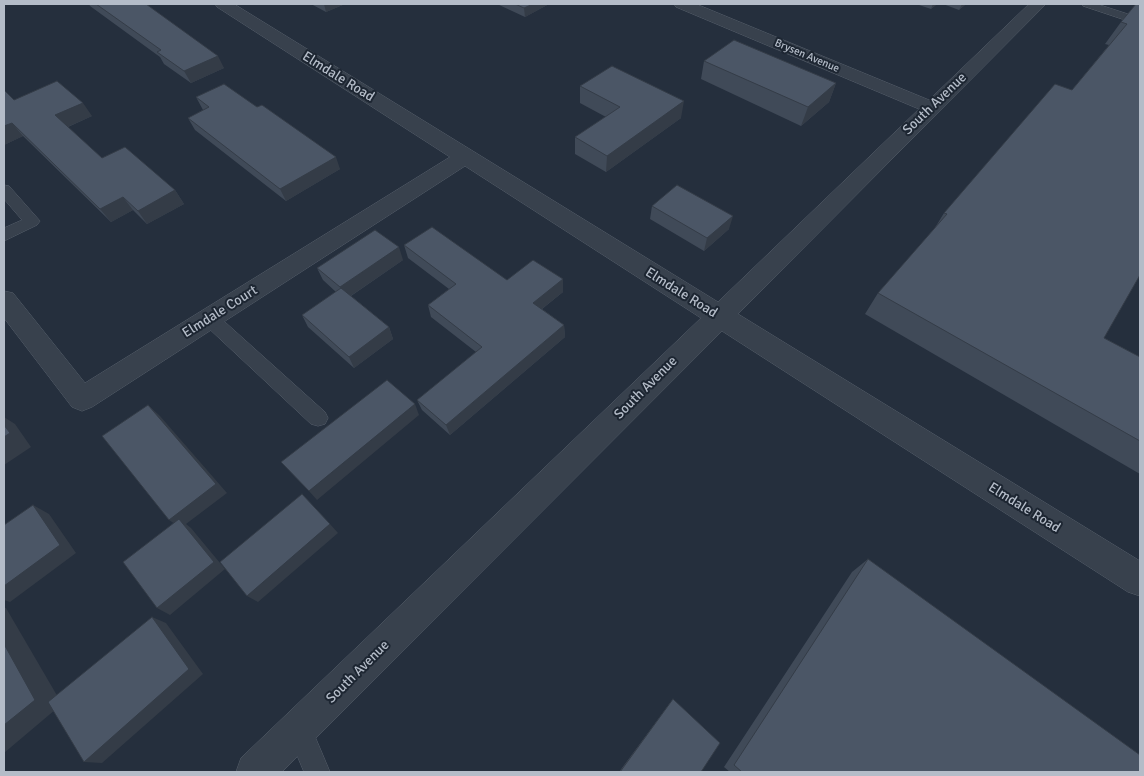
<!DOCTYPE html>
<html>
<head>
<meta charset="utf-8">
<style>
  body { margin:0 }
  #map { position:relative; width:1144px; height:776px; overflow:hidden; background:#252f3d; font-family:Signika,sans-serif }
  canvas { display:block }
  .frame { position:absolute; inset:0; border:5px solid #b4bcc8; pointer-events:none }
</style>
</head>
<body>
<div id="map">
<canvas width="1144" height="776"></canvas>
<div class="frame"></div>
</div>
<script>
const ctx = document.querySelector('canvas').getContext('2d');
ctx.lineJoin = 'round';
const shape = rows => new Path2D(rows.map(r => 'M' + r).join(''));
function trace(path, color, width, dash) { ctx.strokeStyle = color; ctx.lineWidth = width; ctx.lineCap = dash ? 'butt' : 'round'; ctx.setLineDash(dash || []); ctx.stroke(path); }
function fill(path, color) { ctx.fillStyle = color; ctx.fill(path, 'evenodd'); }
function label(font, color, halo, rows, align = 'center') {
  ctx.font = font + ' Signika,sans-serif'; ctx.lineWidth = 4; ctx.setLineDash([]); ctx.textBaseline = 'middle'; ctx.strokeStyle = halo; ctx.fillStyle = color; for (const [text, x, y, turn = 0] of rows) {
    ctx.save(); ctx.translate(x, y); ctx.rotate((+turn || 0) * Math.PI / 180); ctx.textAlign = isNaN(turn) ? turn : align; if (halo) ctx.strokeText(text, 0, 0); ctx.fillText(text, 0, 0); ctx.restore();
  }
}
const lane = shape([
  [1082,4,1097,4,1140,18,1140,25,1083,6,1082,4],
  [4,185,9,186,40,221,37,225,4,241,4,228,22,220,4,199,4,185],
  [210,312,216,314,325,412,328,418,325,424,318,426,311,424,204,324,201,319,204,314,210,312],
  [299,716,308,720,330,772,304,772,286,729,290,720,299,716]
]);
const street = shape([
  [215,4,234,4,718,302,919,109,676,7,674,4,696,4,929,100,1029,4,1046,4,738,314,1140,561,1140,596,1128,592,722,331,282,772,236,772,241,758,701,318,465,166,92,407,82,411,72,407,4,318,4,291,13,293,85,383,450,157,217,7,215,4]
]);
trace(lane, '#565f6b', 1);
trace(street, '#565f6b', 1);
fill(lane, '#38414d');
fill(street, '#38414d');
fill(shape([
  [89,4,146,4,224,68,191,83,164,64,160,57,90,6],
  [311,4,345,4,326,12],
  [497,4,549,4,525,17],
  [916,4,937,4,931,9],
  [943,4,966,4,959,10],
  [1136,4,1104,338,1140,357,1140,474,865,314,878,293,933,231,944,213,1072,90,1109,45,1105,44,1121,22],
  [704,61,836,83,829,102,801,126,701,79],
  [580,86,681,118,606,172,575,154,575,137,606,117,580,103],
  [196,97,257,107,340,169,286,201,195,130,188,118,203,110],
  [14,100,92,116,68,127,102,158,175,190,184,204,147,224,133,210,111,222,23,136,4,145],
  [652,206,729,229,704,251,650,219],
  [404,245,507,280,563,279,563,292,542,309,564,325,565,337,450,435,422,410,417,400,476,352,431,317,428,305,449,289,408,258],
  [403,260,351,296,389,327,393,339,354,368,308,327,302,315,336,292,323,280,317,268],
  [868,559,1140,772,730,772,724,767,852,572],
  [673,699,701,772,619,772,670,703]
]), '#404a58');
fill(shape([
  [324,4,345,4,326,12],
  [533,4,549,4,525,17,524,8],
  [933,4,937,4,931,9],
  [962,4,966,4,959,10],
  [218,56,224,68,191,83,184,71],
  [836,83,829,102,801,126,808,107],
  [684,101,681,118,606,172,607,156],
  [83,103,92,116,65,128,55,115],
  [12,123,23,136,4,145,4,126],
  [336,157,340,169,286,201,280,189],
  [175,190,184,204,147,224,138,211],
  [123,197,133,210,111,222,100,209],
  [733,216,729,229,704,251,707,238],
  [399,247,403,260,346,299,340,287],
  [563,279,563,292,534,315,533,303],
  [564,325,565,337,450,435,446,425],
  [389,327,393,339,354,368,349,357],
  [415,404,419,415,317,500,309,491],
  [148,405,160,416,227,493,186,524,191,528,225,569,170,615,157,608,181,528,169,520],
  [4,417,15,424,31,447,4,465],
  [33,505,49,514,76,553,10,602,4,600,4,586],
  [330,524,338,533,258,602,247,596],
  [4,608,6,608,62,704,4,753],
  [152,617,166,623,203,674,102,763,84,762]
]), '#343c47');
const building = shape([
  [96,4,146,4,218,56,184,71,157,52,161,50,96,4],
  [515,4,533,4,524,8,515,4],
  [1136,4,1140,4,1140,275,1104,338,1140,357,1140,441,878,293,947,214,944,213,1055,84,1072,90,1127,24,1121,22,1136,4],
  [734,40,836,83,808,107,704,61,734,40],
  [612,66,684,101,607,156,575,137,620,107,580,86,612,66],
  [57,81,83,103,55,115,102,158,125,147,175,190,138,211,123,197,100,209,12,123,4,126,4,90,14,100,57,81],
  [224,84,257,107,262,105,336,157,280,189,188,118,209,107,196,97,224,84],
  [677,185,733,216,707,238,652,206,677,185],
  [432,227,507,280,533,260,563,279,533,303,564,325,446,425,417,400,482,347,428,305,456,284,404,245,432,227],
  [375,230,399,247,340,287,317,268,375,230],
  [341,288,389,327,349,357,302,315,341,288],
  [387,380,415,404,309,491,281,462,387,380],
  [148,405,216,484,169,520,102,436,148,405],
  [4,425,10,433,4,437,4,425],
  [302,494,330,524,247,596,220,562,302,494],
  [33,505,60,545,4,586,4,525,33,505],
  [179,519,214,562,157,608,123,562,179,519],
  [868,559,1140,755,1140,772,742,772,734,765,868,559],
  [152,617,189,669,84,762,48,702,152,617],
  [4,644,35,700,4,725,4,644],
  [673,699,720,743,701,772,620,772,673,699]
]);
fill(building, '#4b5666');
trace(building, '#343c47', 1);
label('11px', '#b4bcc8', '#1d2632', [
  ["Brysen Avenue",807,56,23]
]);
label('14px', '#b4bcc8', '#1d2632', [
  ["Elmdale Road",338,77,32],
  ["South Avenue",935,104,-44],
  ["Elmdale Road",681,293,32],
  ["Elmdale Court",220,312,-32],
  ["South Avenue",646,388,-45],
  ["Elmdale Road",1024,508,32],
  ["South Avenue",358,672,-45]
]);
</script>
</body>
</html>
